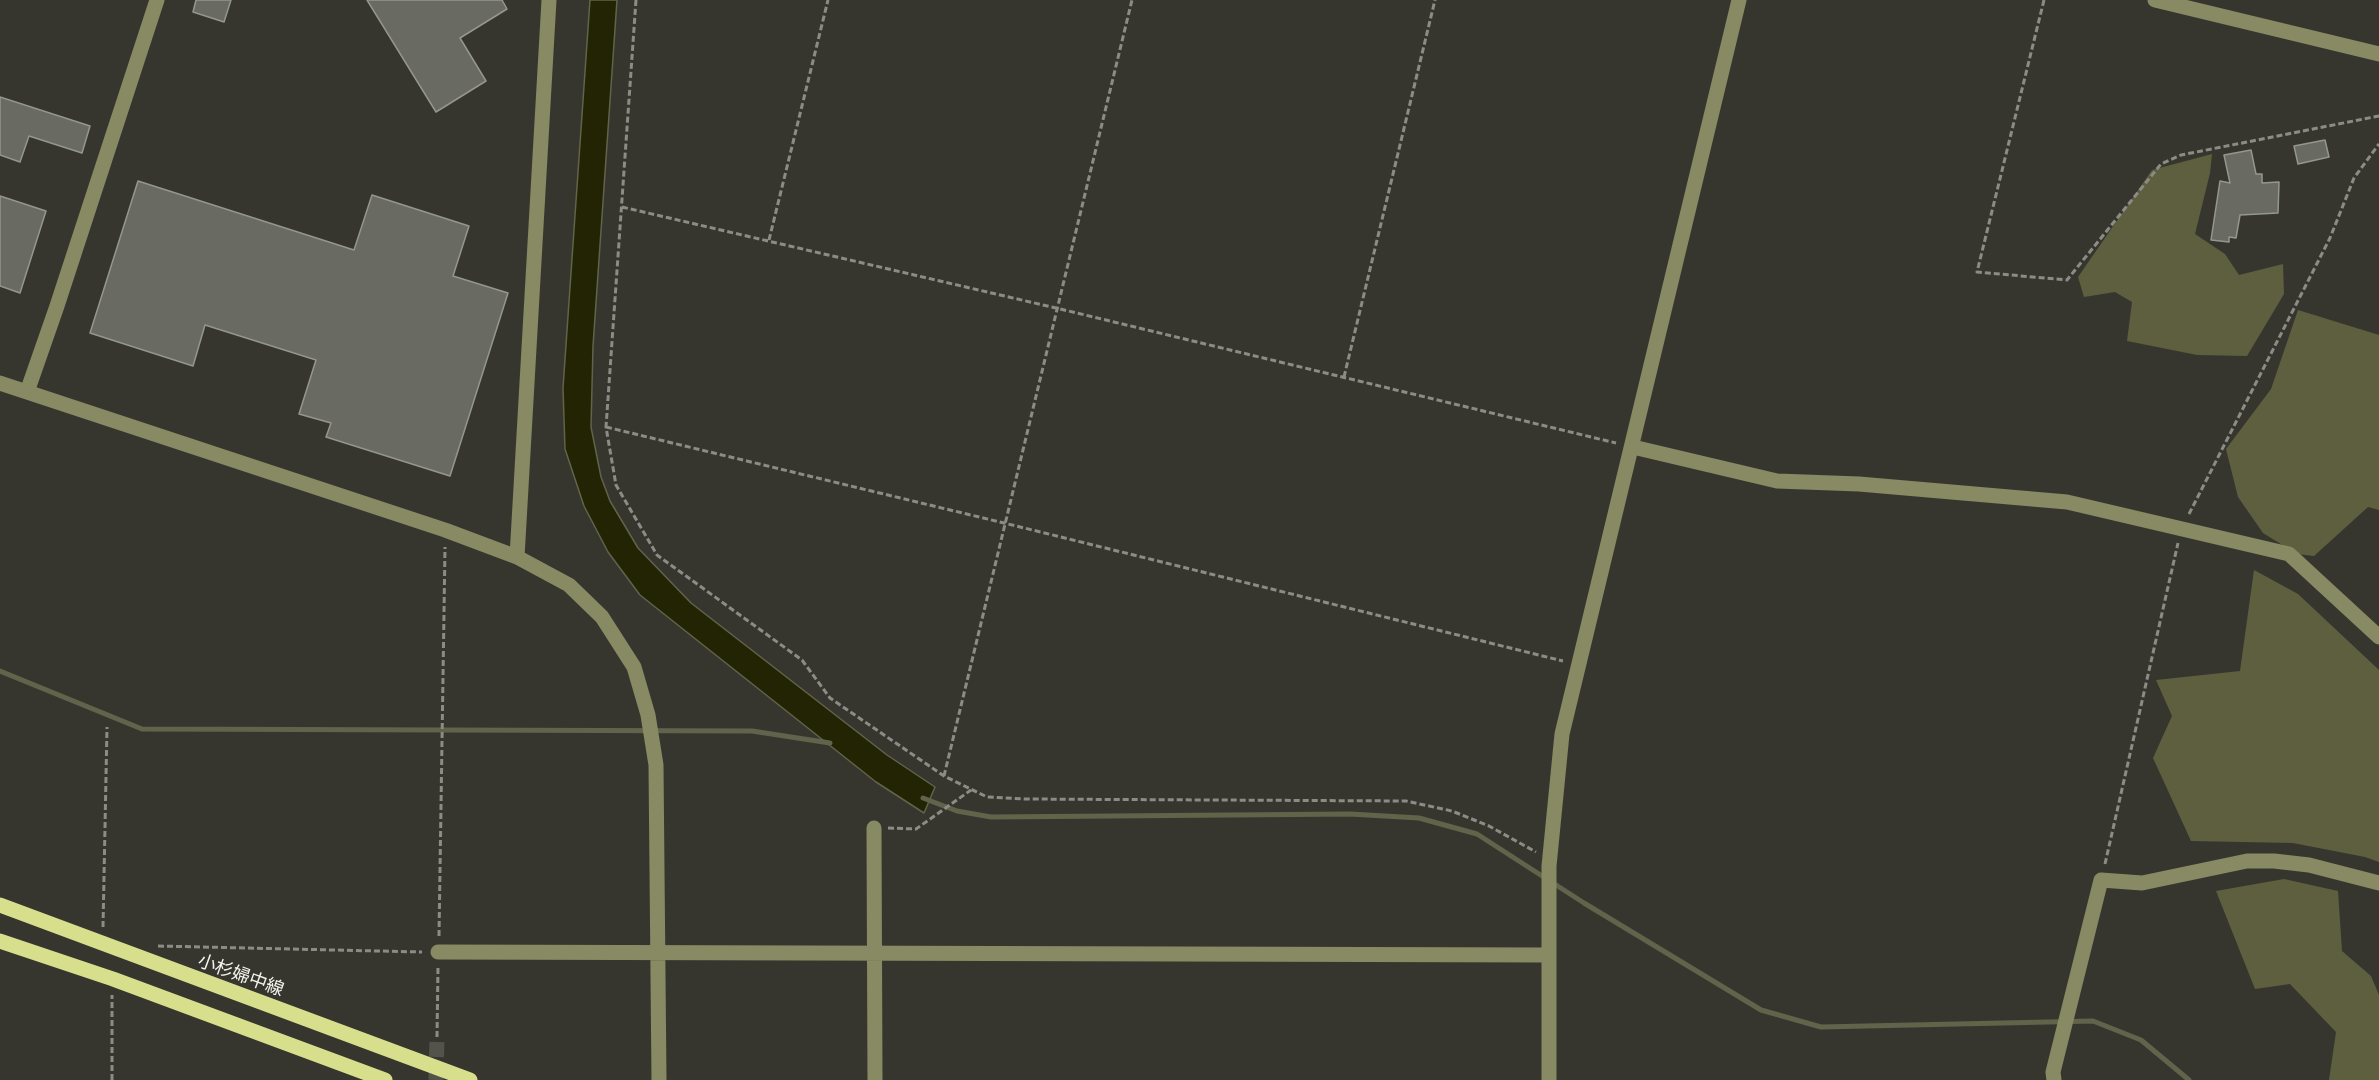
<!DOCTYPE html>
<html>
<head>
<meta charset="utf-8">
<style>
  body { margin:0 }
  canvas { display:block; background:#36362f }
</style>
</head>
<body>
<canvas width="2379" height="1080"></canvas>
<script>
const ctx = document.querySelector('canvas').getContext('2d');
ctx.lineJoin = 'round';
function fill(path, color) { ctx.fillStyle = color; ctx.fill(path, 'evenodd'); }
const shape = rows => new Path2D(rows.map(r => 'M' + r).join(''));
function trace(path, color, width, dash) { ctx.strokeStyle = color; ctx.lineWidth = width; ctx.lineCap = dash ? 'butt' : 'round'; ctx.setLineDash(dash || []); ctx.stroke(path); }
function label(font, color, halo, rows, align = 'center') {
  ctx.font = font + ' Barlow,"Noto Sans JP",sans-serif'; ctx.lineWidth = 4.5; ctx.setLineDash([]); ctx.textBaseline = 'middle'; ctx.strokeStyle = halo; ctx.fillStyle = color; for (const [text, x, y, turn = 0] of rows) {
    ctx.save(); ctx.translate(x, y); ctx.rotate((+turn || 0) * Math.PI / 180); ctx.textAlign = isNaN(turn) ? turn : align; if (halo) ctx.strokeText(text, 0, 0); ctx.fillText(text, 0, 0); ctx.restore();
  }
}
fill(shape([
  [2212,154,2210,173,2195,234,2225,254,2239,275,2283,264,2284,294,2247,356,2197,355,2127,341,2132,302,2115,292,2084,297,2078,277,2152,170],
  [2298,310,2379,335,2379,510,2368,507,2314,556,2297,554,2263,533,2238,497,2226,449,2271,389],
  [2254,570,2298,594,2379,670,2379,862,2365,857,2293,843,2191,841,2153,758,2172,716,2156,680,2240,671],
  [2284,879,2338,891,2342,951,2371,976,2379,995,2379,1080,2329,1080,2336,1032,2290,984,2255,989,2216,891]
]), '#5d5f3f');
const water = shape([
  [590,0,617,0,593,346,591,427,601,477,610,501,638,548,691,603,887,755,935,787,924,813,876,782,640,595,608,552,584,506,565,449,563,388,590,0]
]);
fill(water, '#222403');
trace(water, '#61634a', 1.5);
trace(shape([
  [0,671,142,729,752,731,830,743],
  [923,798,957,811,991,817,1350,814,1419,818,1477,834,1584,903,1761,1010,1821,1027,2093,1021,2141,1040,2189,1080]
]), '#61634a', 5);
const building = shape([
  [196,0,231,0,224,22,193,12,196,0],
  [367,0,502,0,507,9,460,38,486,81,436,112,367,0],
  [0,97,90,126,82,153,29,136,20,162,0,155,0,97],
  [2325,140,2329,157,2298,164,2294,146,2325,140],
  [2251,150,2256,174,2262,174,2262,183,2279,182,2278,213,2240,215,2236,238,2229,237,2229,242,2211,240,2220,181,2230,183,2224,155,2251,150],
  [138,181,354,250,372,195,469,226,453,276,508,293,450,476,326,437,331,423,299,414,316,360,205,325,193,366,90,333,138,181],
  [0,196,46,211,20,293,0,286,0,196]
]);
fill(building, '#696a61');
trace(building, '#95968d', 1.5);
trace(shape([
  [436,1080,437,1037]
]), '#53534c', 15, [15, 8]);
trace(shape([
  [636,0,606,427,616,485,657,555,802,660,830,698,944,776,987,797,1024,799,1406,801,1452,811,1489,826,1536,852],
  [2044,0,1977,272,2067,280,2161,164,2181,155,2379,116],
  [622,207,1056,308,1616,443],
  [769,240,828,0],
  [1344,377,1435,0],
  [606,427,1004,523,1563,661],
  [2189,514,2330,238,2354,178,2379,144],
  [944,776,1132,0],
  [888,828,916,829,971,790],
  [2105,864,2178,543],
  [103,927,107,727],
  [439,936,445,547],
  [158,946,422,952],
  [437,1037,438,967],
  [112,1080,112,995]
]), '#8c8c86', 3, [6, 3]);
trace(shape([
  [2155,0,2379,54],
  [0,383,445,530,517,557,569,585,602,617,634,667,648,715,656,765,659,1080],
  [27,392,57,306,157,0],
  [1633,447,1777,481,1859,484,2067,502,2289,554,2379,637],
  [517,557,549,0],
  [874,828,875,1080],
  [438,952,1549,955],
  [1549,1080,1549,866,1562,734,1739,0],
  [2054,1080,2053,1072,2101,880,2142,883,2247,861,2274,861,2309,865,2379,883]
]), '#878a63', 15);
trace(shape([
  [0,905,470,1080],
  [0,941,113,979,385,1080]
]), '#d8df8c', 15);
label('18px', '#f5f5f0', '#36362f', [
  ["小杉婦中線",241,975,20]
]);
</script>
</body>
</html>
